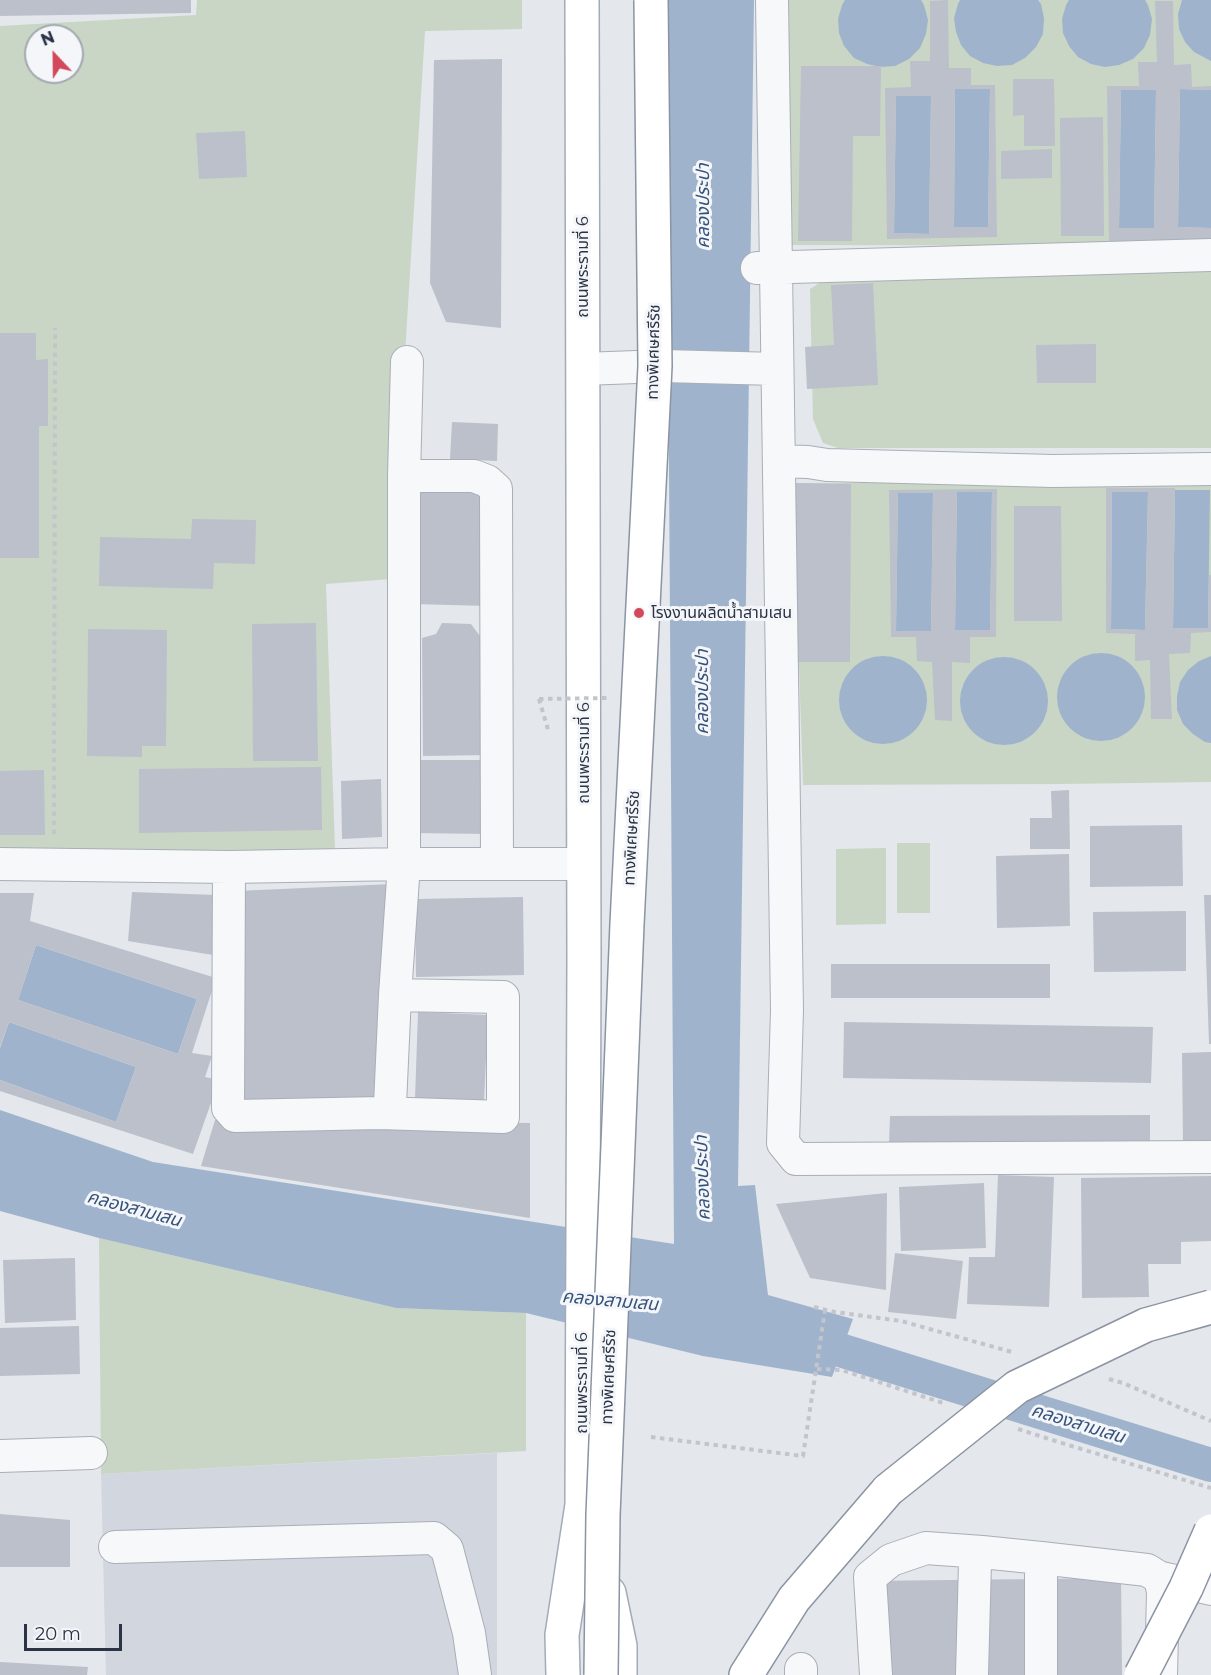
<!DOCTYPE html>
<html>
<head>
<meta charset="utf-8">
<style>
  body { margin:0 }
  #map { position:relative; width:1211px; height:1675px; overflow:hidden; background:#e4e7ec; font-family:Montserrat,sans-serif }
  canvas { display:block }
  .north { position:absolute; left:24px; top:24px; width:60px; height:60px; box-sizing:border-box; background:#f4f6f9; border:2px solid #a4a8b1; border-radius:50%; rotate:338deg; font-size:16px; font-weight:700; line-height:24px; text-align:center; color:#2b3445 }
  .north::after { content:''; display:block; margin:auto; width:21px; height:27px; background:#d1495b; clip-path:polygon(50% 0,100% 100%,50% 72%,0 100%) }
  .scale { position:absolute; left:24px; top:1624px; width:98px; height:27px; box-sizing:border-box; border:3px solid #2b3445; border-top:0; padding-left:8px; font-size:18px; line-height:21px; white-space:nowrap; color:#2b3445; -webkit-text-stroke:4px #f4f6f9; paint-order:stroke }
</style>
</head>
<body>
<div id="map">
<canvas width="1211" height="1675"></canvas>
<div class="north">N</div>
<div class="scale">20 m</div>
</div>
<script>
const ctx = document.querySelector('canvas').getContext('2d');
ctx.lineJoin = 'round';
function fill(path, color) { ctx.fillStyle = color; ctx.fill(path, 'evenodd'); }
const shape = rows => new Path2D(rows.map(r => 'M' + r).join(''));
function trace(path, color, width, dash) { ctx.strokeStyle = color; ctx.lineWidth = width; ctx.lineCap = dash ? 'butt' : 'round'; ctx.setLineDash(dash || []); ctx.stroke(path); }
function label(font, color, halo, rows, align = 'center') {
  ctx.font = font + ' Montserrat,"Noto Sans Thai",sans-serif'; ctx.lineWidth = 6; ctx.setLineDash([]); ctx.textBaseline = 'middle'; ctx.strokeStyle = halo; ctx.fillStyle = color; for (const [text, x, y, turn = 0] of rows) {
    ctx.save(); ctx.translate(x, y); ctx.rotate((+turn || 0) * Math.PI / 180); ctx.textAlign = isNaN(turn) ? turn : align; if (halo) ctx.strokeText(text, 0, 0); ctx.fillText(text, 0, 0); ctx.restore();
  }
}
fill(shape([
  [497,1453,497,1675,106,1675,101,1474]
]), '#d2d6de');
fill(shape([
  [197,0,522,0,522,29,425,31,391,579,326,584,335,850,0,851,0,26,196,15],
  [36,36,72,36,72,72,36,72],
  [782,0,1211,0,1211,246,785,245],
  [1211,264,1211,448,838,448,823,443,813,419,810,289,827,278],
  [1211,482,1211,782,1061,784,803,785,793,483],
  [897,843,930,843,930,913,897,913],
  [886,848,886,924,836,925,836,849],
  [99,1238,396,1308,526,1313,526,1451,101,1474]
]), '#c9d6c5');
fill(shape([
  [666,0,754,0,738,1186,755,1185,768,1295,853,1319,832,1377,703,1356,526,1313,396,1308,99,1238,0,1211,0,1110,153,1162,674,1244],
  [845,0,921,0,924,5,928,20,926,34,920,48,909,59,895,66,881,67,867,64,854,58,844,46,839,33,838,19,842,5],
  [960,0,1038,0,1041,4,1044,18,1043,34,1036,47,1025,58,1012,65,997,66,983,63,970,56,961,45,956,32,954,18,958,4],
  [1069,0,1145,0,1148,5,1152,19,1150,35,1144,48,1133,59,1119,65,1105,67,1091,64,1078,57,1069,46,1063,33,1062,19,1066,5],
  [1182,0,1211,0,1211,61,1194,52,1185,42,1179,29,1178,14],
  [955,89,990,89,988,227,954,227],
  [1180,89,1211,90,1211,228,1178,227],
  [1121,90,1156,90,1154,228,1119,228],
  [896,96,931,96,929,234,894,233],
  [1175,490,1210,490,1208,628,1173,628],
  [957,492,992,492,990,630,955,630],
  [1112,492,1148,492,1145,630,1111,629],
  [898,493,933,493,931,631,896,631],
  '1057 697a44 44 0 1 1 88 0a44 44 0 1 1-88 0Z',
  '839 700a44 44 0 1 1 88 0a44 44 0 1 1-88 0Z',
  [1211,656,1211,743,1205,742,1193,734,1183,724,1177,710,1177,696,1180,682,1188,670,1199,661],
  '960 701a44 44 0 1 1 88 0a44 44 0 1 1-88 0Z',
  [36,945,197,999,178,1054,18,1000],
  [9,1022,136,1067,116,1122,0,1080,0,1048]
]), '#9fb4cc');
trace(shape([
  [798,1337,1211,1465]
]), '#9fb4cc', 34);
fill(shape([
  [0,0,191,0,191,13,0,16],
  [948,0,949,68,971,68,971,85,995,85,997,237,887,239,885,88,911,87,910,61,930,61,930,1],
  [955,89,990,89,988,227,954,227],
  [896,96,931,96,929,234,894,233],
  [1155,1,1173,1,1174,65,1191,64,1192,87,1211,86,1211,90,1180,89,1178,227,1211,228,1211,239,1109,241,1107,86,1139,86,1138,62,1157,62],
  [1121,90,1156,90,1154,228,1119,228],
  [502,59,501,328,446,322,430,283,434,60],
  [801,66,881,66,880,136,853,136,852,241,798,241],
  [1013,79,1054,79,1055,146,1024,146,1024,115,1013,116],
  [1103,117,1104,236,1061,236,1060,118],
  [245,131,247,177,199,179,196,133],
  [1052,149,1052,178,1001,179,1001,151],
  [873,283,878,385,807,389,805,347,834,345,831,285],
  [0,333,36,333,36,360,48,359,48,426,39,426,39,558,0,558],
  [1096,344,1096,383,1037,383,1036,345],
  [452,422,498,424,497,461,450,459],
  [793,483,851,484,850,662,791,662],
  [412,485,492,493,487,606,413,604],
  [1106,488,1175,488,1173,628,1208,628,1209,575,1211,575,1211,632,1191,633,1190,653,1169,654,1172,719,1151,719,1150,660,1135,661,1135,634,1106,633],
  [1112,492,1148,492,1145,630,1111,629],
  [997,489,996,637,970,637,970,663,952,662,952,721,935,720,932,662,917,661,916,637,891,637,889,490],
  [957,492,992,492,990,630,955,630],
  [898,493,933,493,931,631,896,631],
  [1014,506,1061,506,1062,621,1014,621],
  [192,519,256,520,255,564,214,563,213,589,99,586,100,537,191,539],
  [316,623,318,761,253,761,252,624],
  [442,623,471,624,480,636,488,636,489,755,423,756,422,638,436,634],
  [88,629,167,630,166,746,142,746,142,757,87,756],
  [414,760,489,760,488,834,413,833],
  [321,767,322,830,139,833,139,769],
  [44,770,45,835,0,835,0,771],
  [381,779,382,837,342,839,341,781],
  [1069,790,1070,849,1030,849,1030,818,1052,818,1051,791],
  [1182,825,1183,886,1090,887,1090,826],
  [1069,854,1070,926,997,928,996,856],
  [393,884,382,1101,241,1103,237,891],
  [132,892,217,895,213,955,128,941],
  [0,893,34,893,30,921,216,978,192,1053,212,1056,205,1077,219,1080,193,1154,0,1091,0,1080,116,1122,136,1067,9,1022,0,1047],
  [36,945,197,999,178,1054,18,1000],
  [1204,895,1211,895,1211,1044,1209,1044],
  [523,897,524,975,416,977,415,899],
  [1186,911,1186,971,1094,972,1093,912],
  [831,964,1050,964,1050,998,831,998],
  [418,1012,488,1015,484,1101,415,1099],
  [844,1022,1153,1027,1151,1083,843,1078],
  [1211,1052,1211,1144,1183,1145,1182,1053],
  [1150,1115,1150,1143,889,1144,890,1116],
  [215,1120,530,1123,530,1218,201,1166],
  [998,1175,1054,1177,1049,1307,967,1304,969,1257,995,1257],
  [1211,1176,1211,1241,1181,1242,1181,1264,1148,1264,1149,1297,1082,1298,1081,1178],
  [984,1183,986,1248,901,1251,899,1187],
  [887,1193,886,1290,810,1278,776,1204],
  [895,1253,963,1261,956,1319,888,1312],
  [75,1258,76,1320,5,1323,3,1260],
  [79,1326,80,1374,0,1376,0,1328],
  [0,1514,70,1520,70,1567,0,1567],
  [1121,1578,1122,1675,866,1675,866,1581],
  [0,1662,88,1667,87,1675,0,1675]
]), '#bbc0ca');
const minor = shape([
  [772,0,787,1010,783,1143,796,1159,1211,1157],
  [757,268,1211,255],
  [583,369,663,366,777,369],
  [780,461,808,462,827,465,1053,471,1211,469],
  [404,476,474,476,487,481,496,489,497,864],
  [0,864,229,867,404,864,584,864],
  [229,867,228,1108,235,1116,380,1113,386,1110,390,1105,395,995,404,864,404,476,407,362],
  [380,1113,503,1117,503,997,395,995],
  [0,1456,91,1453],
  [115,1547,434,1538,447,1549,469,1633,475,1675],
  [1041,1558,1147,1570,1160,1578,1163,1592,1161,1675],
  [1162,1578,1211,1589],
  [801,1669,801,1675],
  [876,1675,870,1577,891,1560,926,1548,982,1552],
  [972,1675,975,1562,982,1552,1041,1558,1041,1675]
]);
const major = shape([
  [609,1593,620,1646,620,1675],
  [563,1675,562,1635,582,1505,584,959,582,0]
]);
const highway = shape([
  [746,1675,794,1599,888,1490]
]);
trace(minor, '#a9aeb7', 34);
trace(major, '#a3abb8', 36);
trace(highway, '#8b94a3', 36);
trace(shape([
  [539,699,549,733],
  [54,834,55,328],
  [814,1307,835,1312,901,1321,1012,1352],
  [817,1369,842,1370,943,1403],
  [1109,1379,1123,1383,1211,1421],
  [1018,1429,1068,1445,1211,1488],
  [651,1437,803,1456,825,1310]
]), '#c2c5cb', 4, [4.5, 4.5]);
trace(minor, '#f7f8fa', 32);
trace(major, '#fff', 33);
trace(highway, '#fff', 33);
const highwayBridge = shape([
  [888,1490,1017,1387,1146,1325,1211,1307],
  [601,1675,603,1515,627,924,655,366,651,0],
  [1141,1675,1186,1588,1211,1531]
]);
trace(highwayBridge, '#8b94a3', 36, []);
trace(shape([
  [539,699,607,698]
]), '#c2c5cb', 4, [4.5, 4.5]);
trace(highwayBridge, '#fff', 33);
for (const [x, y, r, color] of [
  [639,613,6,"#d1495b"]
]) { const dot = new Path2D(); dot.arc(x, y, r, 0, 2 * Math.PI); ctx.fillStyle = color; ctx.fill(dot); trace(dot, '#f4f6f9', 2); }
label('16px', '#2b3445', '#f4f6f9', [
  ["ถนนพระรามที่ 6",583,267,-90],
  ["ทางพิเศษศรีรัช",654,352,-89],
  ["ถนนพระรามที่ 6",584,753,-90],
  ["ทางพิเศษศรีรัช",632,838,-87],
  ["ทางพิเศษศรีรัช",609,1377,-88],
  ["ถนนพระรามที่ 6",582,1383,-90]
]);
label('16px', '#2b3445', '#f4f6f9', [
  ["โรงงานผลิตน้ำสามเสน",651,613]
], 'left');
label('italic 18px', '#34527a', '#f4f6f9', [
  ["คลองประปา",704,206,-90],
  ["คลองประปา",703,692,-90],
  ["คลองประปา",703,1178,-92],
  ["คลองสามเสน",134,1209,15],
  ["คลองสามเสน",610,1301,5],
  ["คลองสามเสน",1078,1424,17]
]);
</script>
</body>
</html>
